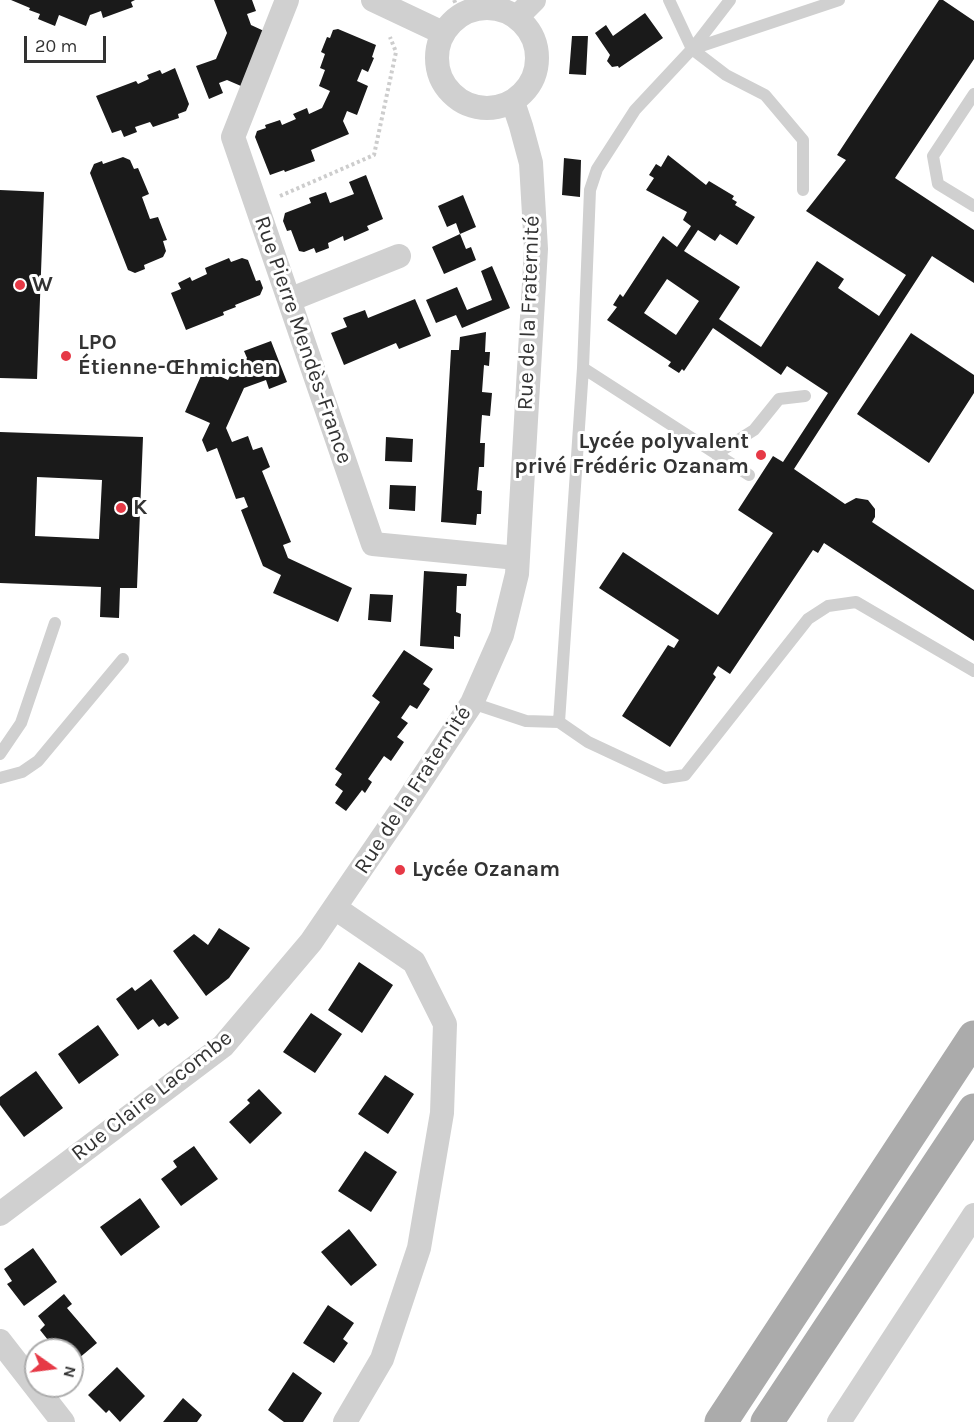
<!DOCTYPE html>
<html>
<head>
<meta charset="utf-8">
<style>
  body { margin:0 }
  #map { position:relative; width:974px; height:1422px; overflow:hidden; background:#fff; font-family:Karla,sans-serif }
  canvas { display:block }
  .north { position:absolute; left:24px; top:1338px; width:60px; height:60px; box-sizing:border-box; background:#fff; border:2px solid #adadad; border-radius:50%; rotate:104deg; font-size:16px; font-weight:700; line-height:24px; text-align:center; color:#333 }
  .north::after { content:''; display:block; margin:auto; width:21px; height:27px; background:#e63946; clip-path:polygon(50% 0,100% 100%,50% 72%,0 100%) }
  .scale { position:absolute; left:24px; top:36px; width:82px; height:27px; box-sizing:border-box; border:3px solid #333; border-top:0; padding-left:8px; font-size:18px; line-height:21px; white-space:nowrap; color:#333; -webkit-text-stroke:4px #fff; paint-order:stroke }
</style>
</head>
<body>
<div id="map">
<canvas width="974" height="1422"></canvas>
<div class="north">N</div>
<div class="scale">20 m</div>
</div>
<script>
const ctx = document.querySelector('canvas').getContext('2d');
ctx.lineJoin = 'round';
function fill(path, color) { ctx.fillStyle = color; ctx.fill(path, 'evenodd'); }
const shape = rows => new Path2D(rows.map(r => 'M' + r).join(''));
function trace(path, color, width, dash) { ctx.strokeStyle = color; ctx.lineWidth = width; ctx.lineCap = dash ? 'butt' : 'round'; ctx.setLineDash(dash || []); ctx.stroke(path); }
function label(font, color, halo, rows, align = 'center') {
  ctx.font = font + ' Karla,sans-serif'; ctx.lineWidth = 6; ctx.setLineDash([]); ctx.textBaseline = 'middle'; ctx.strokeStyle = halo; ctx.fillStyle = color; for (const [text, x, y, turn = 0] of rows) {
    ctx.save(); ctx.translate(x, y); ctx.rotate((+turn || 0) * Math.PI / 180); ctx.textAlign = isNaN(turn) ? turn : align; if (halo) ctx.strokeText(text, 0, 0); ctx.fillText(text, 0, 0); ctx.restore();
  }
}
fill(shape([
  [11,0,135,0,131,2,133,7,103,18,101,11,90,15,86,26,59,15,55,26,38,19,40,14,29,10,30,8],
  [214,0,252,0,256,11,247,14,251,25,264,31,241,86,227,80,219,83,223,93,209,99,196,66,216,59,227,33],
  [939,0,943,0,974,21,974,59,895,178,974,230,974,283,932,256,794,469,845,504,856,498,868,500,875,509,875,517,872,522,974,590,974,641,824,543,818,553,813,550,730,674,718,666,713,674,716,677,670,747,622,716,668,645,674,648,679,640,599,588,623,552,718,615,773,533,738,510,773,456,783,462,828,393,787,366,781,375,713,328,684,371,682,369,679,373,668,366,671,362,607,320,617,307,613,305,620,294,623,297,663,236,677,247,691,226,683,220,687,212,646,190,654,178,649,175,656,164,661,167,668,155,706,185,709,181,734,196,732,199,737,202,735,205,755,217,737,245,720,234,715,241,698,230,684,251,740,287,719,319,761,347,817,261,844,279,838,288,879,316,906,275,806,211,846,160,837,155],
  [667,279,699,301,676,335,644,313],
  [645,13,663,38,619,68,618,66,612,67,607,61,610,55,595,33,606,25,613,36],
  [338,29,376,45,372,57,374,58,368,72,362,69,357,81,368,86,357,115,347,111,343,121,349,134,311,150,315,161,285,172,284,170,270,175,255,137,257,131,266,128,265,125,280,120,282,125,296,119,293,114,307,108,309,114,322,108,330,91,319,86,325,70,320,68,325,54,321,52,327,37,330,38,333,30],
  [572,36,588,36,586,75,569,74],
  [175,68,189,104,186,111,178,114,179,118,153,127,150,122,135,127,137,132,124,137,121,130,112,133,96,96,136,81,138,84,149,79,147,75,160,70,162,74],
  [123,157,130,160,134,169,138,168,149,194,142,197,150,219,158,217,167,240,163,241,166,251,163,257,144,265,145,269,135,273,128,270,90,173,94,164,102,161,103,164],
  [564,158,581,160,580,197,562,195],
  [366,175,383,219,367,226,369,230,344,241,343,236,328,243,329,248,316,253,314,248,304,252,299,251,291,230,287,231,283,221,285,213,311,203,309,198,326,192,330,203,354,194,349,182],
  [0,190,44,192,37,379,0,378],
  [463,195,476,227,460,234,456,223,447,227,438,206],
  [460,234,466,249,471,247,476,260,444,274,432,247],
  [229,258,231,262,242,258,248,260,256,281,260,280,263,288,260,295,235,305,236,307,223,312,224,315,186,330,171,293,181,289,178,283,190,277,192,281,207,274,205,268],
  [492,266,510,308,462,328,456,315,436,323,426,300,457,287,467,310,492,300,481,271],
  [415,299,431,336,399,349,396,343,344,365,331,333,347,327,343,318,365,310,368,318],
  [486,332,485,352,490,352,489,366,484,365,482,392,492,393,490,416,482,415,480,443,485,443,484,467,479,467,477,490,482,491,481,514,477,514,476,525,441,522,451,350,459,350,460,337],
  [911,333,974,375,974,393,929,463,857,414],
  [271,341,287,382,269,389,266,380,244,388,226,428,232,442,248,436,253,450,262,447,270,467,262,471,291,542,283,545,288,558,352,588,338,622,273,593,281,575,263,566,241,510,248,507,244,497,236,499,217,448,207,452,202,440,210,423,185,412,204,369,228,380,236,363,247,358,244,351],
  [0,432,143,437,137,588,120,588,119,618,100,617,101,587,0,583],
  [37,477,102,480,99,539,35,536],
  [386,437,413,439,412,462,385,461],
  [390,485,416,486,415,511,389,509],
  [424,571,467,574,466,586,457,586,456,612,461,614,460,637,454,636,454,649,420,646],
  [370,594,393,595,391,622,368,620],
  [404,650,433,669,423,684,430,689,417,709,410,705,401,718,408,723,397,737,404,742,391,761,384,756,368,779,372,782,365,793,362,790,346,811,335,803,343,791,335,785,342,774,335,769,380,702,372,696],
  [219,928,250,948,229,978,206,996,173,951,194,934,208,945],
  [359,962,393,985,362,1033,328,1010],
  [151,979,179,1018,168,1026,165,1023,159,1027,153,1019,138,1030,116,999,132,987,135,991],
  [311,1013,342,1034,315,1073,283,1052],
  [98,1025,119,1055,79,1084,58,1054],
  [36,1071,63,1108,24,1137,0,1105,0,1097],
  [385,1075,414,1094,388,1134,358,1114],
  [259,1089,282,1113,250,1144,229,1122,250,1103,247,1100],
  [194,1146,218,1179,181,1206,161,1179,177,1167,173,1161],
  [365,1151,397,1172,371,1212,338,1191],
  [140,1198,160,1227,121,1256,100,1227],
  [349,1229,377,1265,351,1286,321,1252],
  [33,1248,57,1282,24,1306,7,1284,12,1281,4,1269],
  [64,1294,72,1304,67,1308,97,1343,72,1364,72,1350,56,1350,40,1330,45,1325,38,1316],
  [328,1305,354,1323,343,1339,348,1343,334,1363,303,1343],
  [117,1367,145,1396,120,1422,109,1410,106,1413,88,1395],
  [293,1372,322,1393,303,1422,284,1422,268,1410],
  [183,1398,202,1415,197,1422,163,1422]
]), '#1a1a1a');
trace(shape([
  [454,0,460,13],
  [280,196,374,155,396,52,390,37]
]), '#cdcdcd', 4, [3, 3]);
trace(shape([
  [669,0,692,49,726,75,765,95,803,140,803,190],
  [839,0,692,49,635,110,597,169,590,190,583,368,559,722,588,742,665,778,685,775,808,619,828,606,856,602,974,671],
  [693,48,730,0],
  [974,94,933,156,938,184,974,206],
  [583,368,749,475],
  [716,454,754,430,779,399,805,396],
  [472,703,526,721,559,722],
  [0,754,21,723,55,623],
  [0,778,22,772,38,761,123,659]
]), '#d0d0d0', 12);
trace(shape([
  [287,0,233,137,373,544,517,558],
  [373,0,443,33],
  '437 58a50 50 0 1 1 100 0a50 50 0 1 1-100 0Z',
  [517,17,534,0],
  [289,300,399,256],
  [335,908,414,962,445,1024,442,1113,419,1248,382,1359,345,1422],
  [0,1214,223,1046,311,942,408,800,472,703,502,635,517,574,536,249,531,163,521,126,513,102],
  [0,1341,63,1422],
  [839,1422,974,1215]
]), '#d0d0d0', 24);
trace(shape([
  [721,1422,974,1037],
  [767,1422,974,1110]
]), '#ababab', 33);
for (const [x, y, r, color] of [
  [20,285,6,"#e63946"],
  [66,356,6,"#e63946"],
  [761,455,6,"#e63946"],
  [121,508,6,"#e63946"],
  [400,870,6,"#e63946"]
]) { const dot = new Path2D(); dot.arc(x, y, r, 0, 2 * Math.PI); ctx.fillStyle = color; ctx.fill(dot); trace(dot, '#fff', 2); }
label('bold 22px', '#333', '#fff', [
  ["W",32,285],
  ["LPO",78,343],
  ["Étienne-Œhmichen",78,368],
  ["Lycée polyvalent",749,442,"right"],
  ["privé Frédéric Ozanam",749,467,"right"],
  ["K",133,508],
  ["Lycée Ozanam",412,870]
], 'left');
label('22px', '#333', '#fff', [
  ["Rue de la Fraternité",529,313,-88],
  ["Rue Pierre Mendès-France",303,340,71],
  ["Rue de la Fraternité",413,790,-57],
  ["Rue Claire Lacombe",152,1096,-38]
]);
</script>
</body>
</html>
